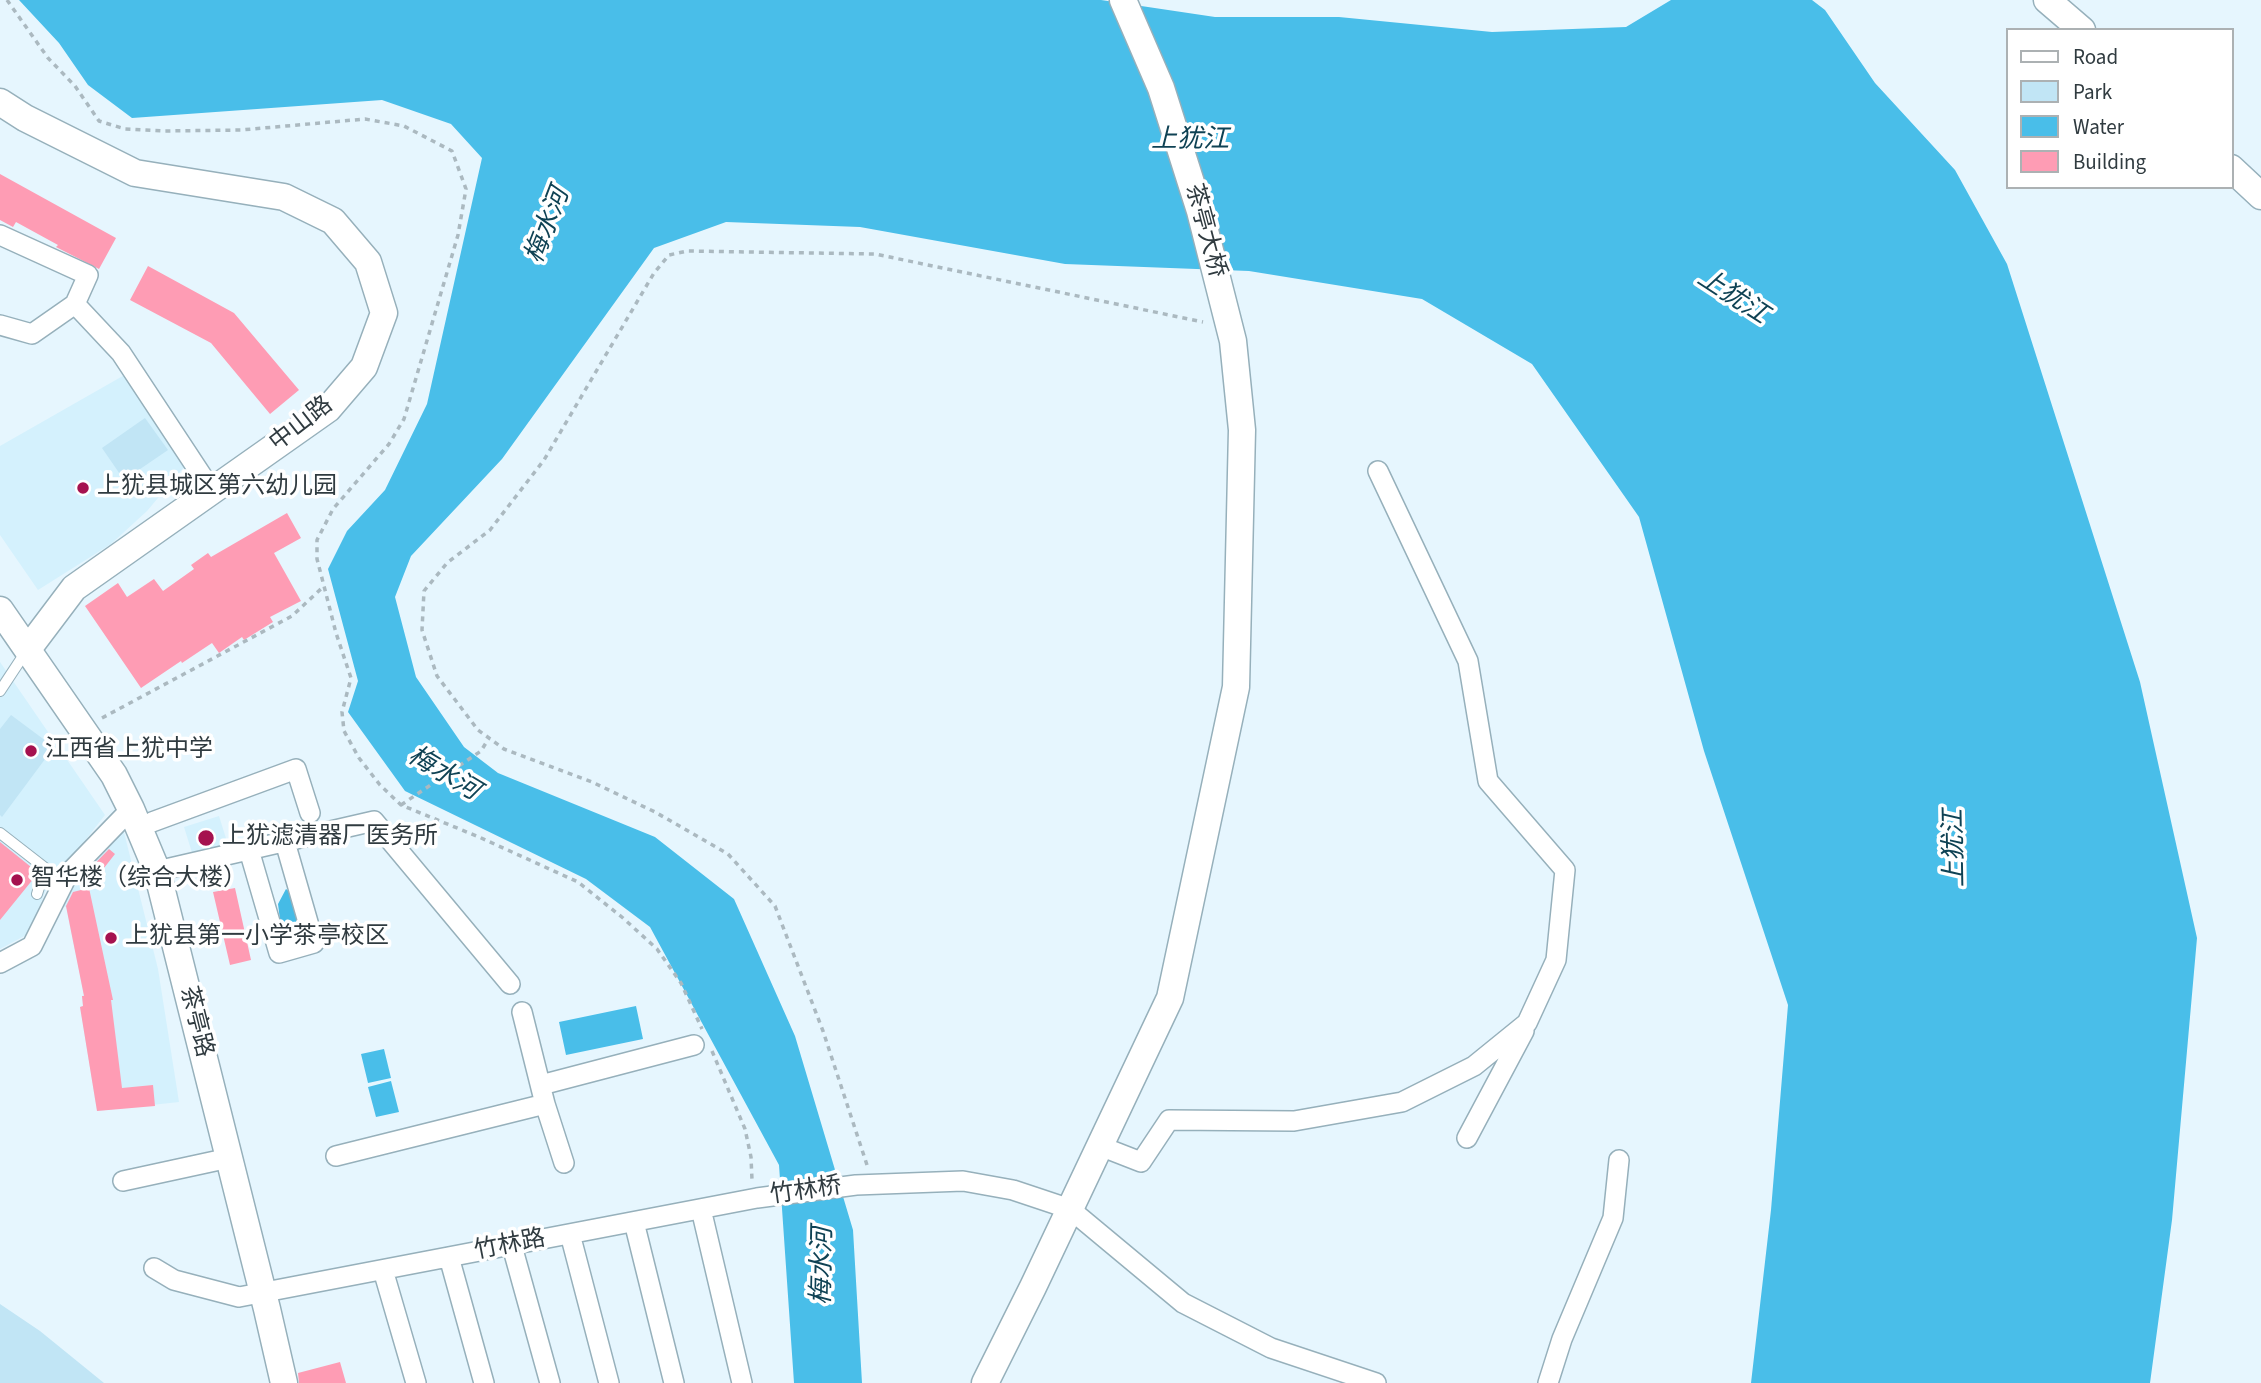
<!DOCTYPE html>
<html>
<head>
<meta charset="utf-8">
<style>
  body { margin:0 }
  #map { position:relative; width:2261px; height:1383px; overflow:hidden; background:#e6f6fe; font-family:"Source Sans 3",sans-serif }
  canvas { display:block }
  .legend { position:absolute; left:2006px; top:28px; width:228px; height:161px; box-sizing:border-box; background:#fff; border:2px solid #acb1b3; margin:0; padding:9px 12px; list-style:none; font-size:21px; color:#303b40 }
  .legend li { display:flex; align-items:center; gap:14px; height:35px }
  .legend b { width:35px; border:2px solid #acb1b3 }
</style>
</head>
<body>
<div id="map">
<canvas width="2261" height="1383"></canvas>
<ul class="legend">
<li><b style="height:9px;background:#fff"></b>Road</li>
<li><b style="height:19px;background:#c1e5f5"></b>Park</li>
<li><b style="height:19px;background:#49bee9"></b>Water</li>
<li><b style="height:19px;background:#fe9cb4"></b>Building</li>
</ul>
</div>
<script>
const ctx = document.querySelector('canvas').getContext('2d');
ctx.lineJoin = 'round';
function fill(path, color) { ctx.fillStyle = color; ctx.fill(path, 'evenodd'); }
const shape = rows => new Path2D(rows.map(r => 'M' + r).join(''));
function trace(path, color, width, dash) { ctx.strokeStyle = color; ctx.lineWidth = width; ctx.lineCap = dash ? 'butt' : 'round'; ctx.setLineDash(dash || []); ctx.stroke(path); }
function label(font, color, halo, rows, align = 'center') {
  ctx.font = font + ' "Source Sans 3","Noto Sans SC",sans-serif'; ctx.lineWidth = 7; ctx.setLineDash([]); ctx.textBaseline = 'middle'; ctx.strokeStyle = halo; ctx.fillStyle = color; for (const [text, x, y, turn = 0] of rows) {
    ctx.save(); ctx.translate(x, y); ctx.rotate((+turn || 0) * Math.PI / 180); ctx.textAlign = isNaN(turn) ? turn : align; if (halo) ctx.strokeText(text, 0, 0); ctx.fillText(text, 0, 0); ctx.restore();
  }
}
fill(shape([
  [128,373,185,466,147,511,111,544,38,590,0,535,0,446],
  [0,662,105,815,45,892,30,933,0,949],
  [219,816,229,848,194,859,184,827],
  [122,824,158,969,179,1102,97,1111,80,1007,83,1006,82,996,84,995,66,907,63,907,61,894]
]), '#d4f1fd');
fill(shape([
  [145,418,168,450,124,480,102,448],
  [11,715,54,747,2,817,0,815,0,729],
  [0,1304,40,1331,104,1383,0,1383]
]), '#c1e5f5');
fill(shape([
  [286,889,290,892,298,908,299,928,294,937,288,935,280,920,278,904]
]), '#45bbe6');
fill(shape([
  [19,0,1101,0,1215,17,1339,17,1492,32,1626,27,1671,0,1812,0,1825,10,1875,83,1955,170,2007,264,2140,682,2197,938,2172,1220,2150,1383,1751,1383,1771,1210,1788,1005,1704,751,1639,517,1532,364,1422,299,1249,271,1065,264,860,227,726,222,654,248,502,459,411,556,395,597,416,677,464,747,498,773,655,837,734,899,795,1036,853,1230,862,1383,794,1383,779,1165,650,927,586,879,405,791,348,712,358,681,328,569,347,531,385,490,427,404,482,158,451,124,382,100,132,118,88,85,59,43],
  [636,1006,643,1039,566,1055,559,1022],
  [384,1049,391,1078,368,1083,361,1054],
  [391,1081,399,1112,376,1117,368,1087]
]), '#49bee9');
fill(shape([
  [0,174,116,238,99,269,56,247,58,245,16,222,13,227,0,220],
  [148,266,234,313,299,390,270,414,211,343,130,300],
  [287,513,301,538,274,553,301,601,270,617,273,622,244,640,242,637,219,653,212,643,182,663,181,661,141,688,85,606,118,583,127,597,154,579,163,591,194,569,191,565,208,553,211,557],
  [0,842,36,871,34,878,0,920],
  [109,849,115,854,89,887,80,879],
  [89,888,113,1000,111,1000,122,1088,153,1085,155,1106,97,1111,80,1007,83,1006,82,996,84,996,66,906,73,892],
  [235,888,251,960,230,965,213,892],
  [340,1362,346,1383,299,1383,298,1373]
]), '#fe9cb4');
const lane = shape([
  [0,691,27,650],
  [0,833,45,868,37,894]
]);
const street = shape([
  [0,235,88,275,75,304,32,334,0,325],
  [75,304,121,353,212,491],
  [152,822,296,769,310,813],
  [249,850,279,953,314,943,285,842],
  [157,871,374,821,510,984],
  [0,963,32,946,68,874,131,809],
  [541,1085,694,1045],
  [545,1104,564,1163],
  [1467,1138,1524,1031],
  [1100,1146,1141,1162,1169,1120,1294,1121,1402,1102,1474,1066,1527,1023,1556,960,1565,870,1488,781,1468,661,1378,471],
  [336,1156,545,1104,522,1012],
  [123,1181,229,1158],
  [701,1209,742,1383],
  [634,1222,674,1383],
  [570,1234,609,1383],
  [512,1246,550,1383],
  [449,1257,484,1383],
  [154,1268,174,1280,239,1297,757,1198,856,1185,963,1181,1013,1190,1070,1209,1183,1303,1271,1348,1376,1383],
  [383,1270,416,1383],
  [1548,1383,1562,1339,1613,1218,1619,1160]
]);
const secondary = shape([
  [2047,0,2082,30],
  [0,102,25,118,135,173,284,197,333,221,368,262,384,313,364,367,328,409,74,588,28,649],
  [2231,168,2261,196],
  [0,610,114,775,131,809,157,871,267,1309,284,1383],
  [985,1383,1033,1287,1170,998,1236,687,1242,430,1233,341,1200,211,1161,88,1123,0]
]);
trace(lane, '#96b0bb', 12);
trace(street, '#96b0bb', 22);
trace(secondary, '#96b0bb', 29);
trace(shape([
  [7,0,48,58,75,86,99,121,125,129,163,131,241,130,365,119,404,126,452,151,466,189,458,235,404,419,389,444,333,509,317,540,317,559,324,586,336,633,351,678,342,712,344,731,359,758,380,785,401,805,479,837,578,882,623,918,657,949,681,983,702,1029],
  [102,718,292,616,323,587],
  [401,805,481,751,489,738],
  [712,1051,745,1129,751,1157,752,1180],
  [867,1165,823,1031,775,906,728,854,655,812,592,782,504,749,478,730,437,676,422,630,424,591,447,563,490,530,544,460,654,273,669,255,687,251,875,254,1203,322]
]), '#abb9c0', 3.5, [5, 5]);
trace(lane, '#fff', 10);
trace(street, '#fff', 19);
trace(secondary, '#fff', 26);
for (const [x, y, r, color] of [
  [83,488,7,"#a5124f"],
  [31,751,7,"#a5124f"],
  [206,838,9,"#a5124f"],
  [17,880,7,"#a5124f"],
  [111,938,7,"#a5124f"]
]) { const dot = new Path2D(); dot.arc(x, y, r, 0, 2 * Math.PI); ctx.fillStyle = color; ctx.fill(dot); trace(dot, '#fff', 2.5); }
label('24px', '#303b40', '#fff', [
  ["茶亭大桥",1204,231,75],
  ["中山路",302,425,-38],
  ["茶亭路",195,1022,76],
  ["竹林桥",806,1192,-8],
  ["竹林路",510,1246,-11]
]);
label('24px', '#303b40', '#fff', [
  ["上犹县城区第六幼儿园",97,488],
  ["江西省上犹中学",45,751],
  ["上犹滤清器厂医务所",222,838],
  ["智华楼（综合大楼）",31,880],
  ["上犹县第一小学茶亭校区",125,938]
], 'left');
label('italic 26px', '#0f4254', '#fff', [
  ["上犹江",1190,141],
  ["梅水河",549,226,-69],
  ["上犹江",1732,298,33],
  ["梅水河",443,775,31],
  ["上犹江",1956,848,-91],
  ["梅水河",824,1266,-89]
]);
</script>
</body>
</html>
